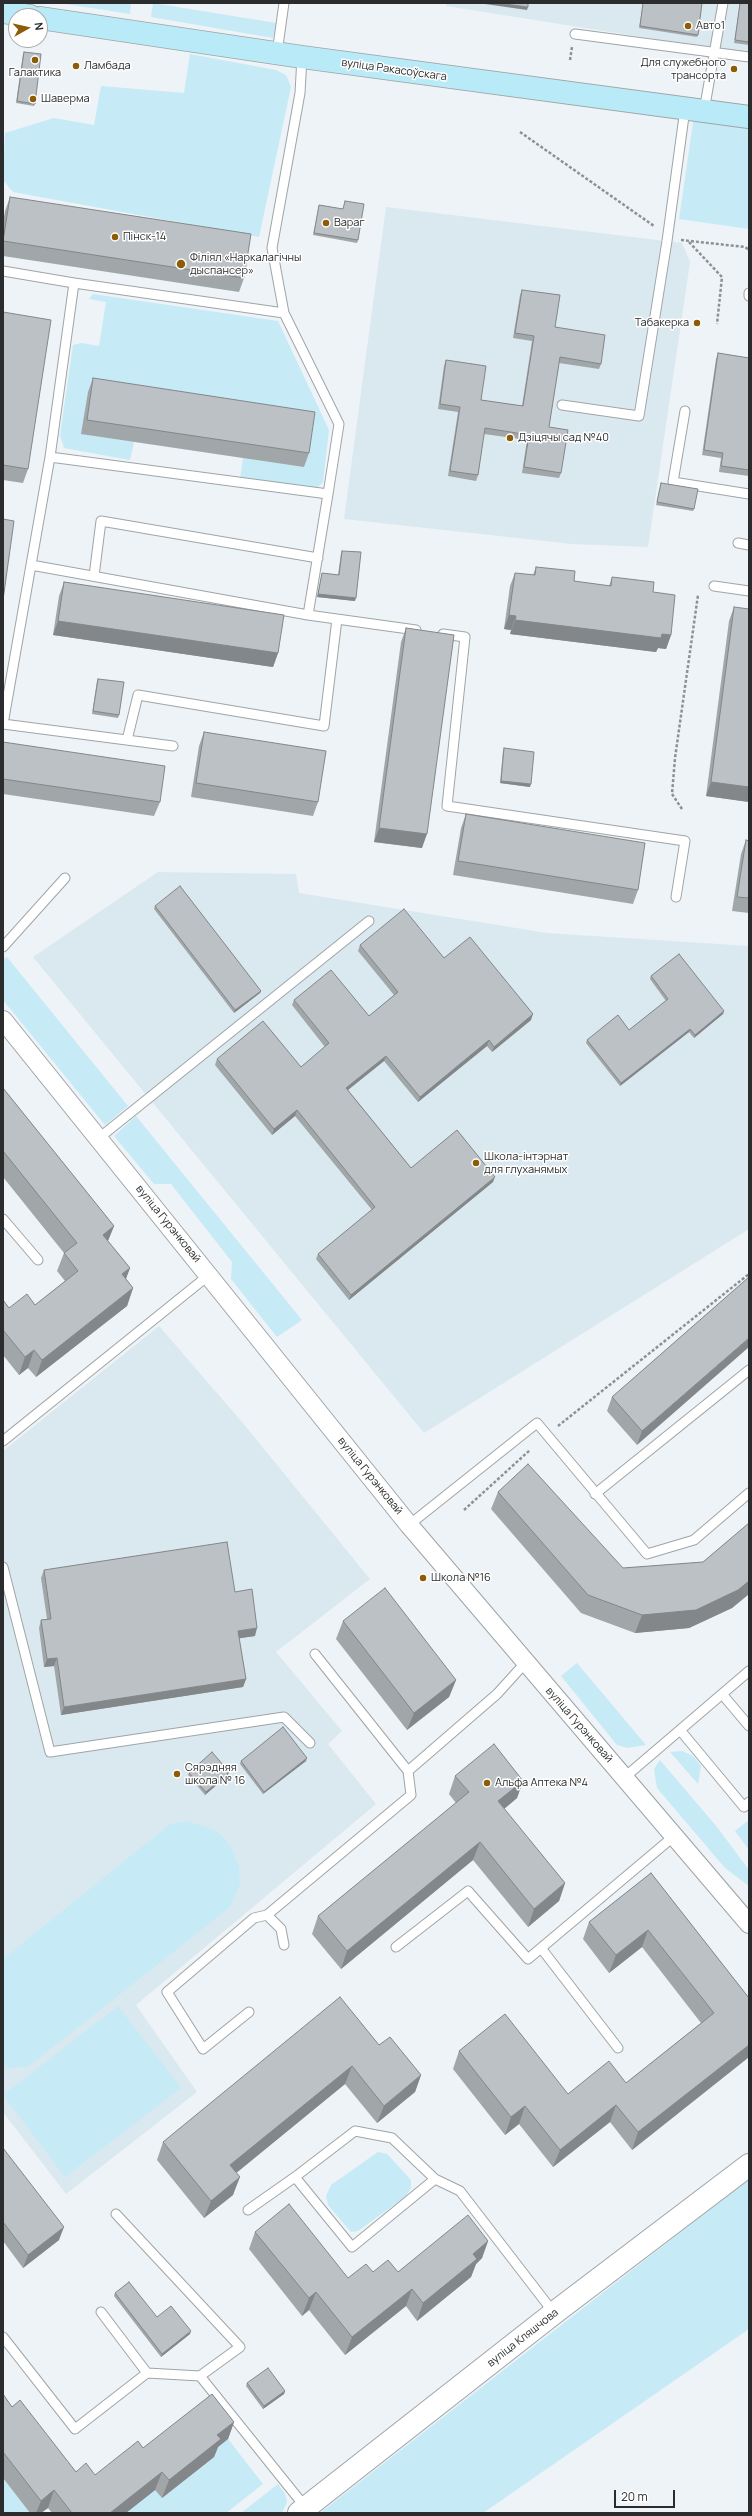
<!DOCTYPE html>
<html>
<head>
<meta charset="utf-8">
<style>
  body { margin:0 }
  #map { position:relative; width:752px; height:2516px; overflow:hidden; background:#edf3f6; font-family:Manrope,sans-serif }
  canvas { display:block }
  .frame { position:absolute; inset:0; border:4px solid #2a2c2d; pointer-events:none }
  .north { position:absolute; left:8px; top:8px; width:40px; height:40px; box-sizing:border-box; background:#fff; border:1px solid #aaabab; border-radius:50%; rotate:82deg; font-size:11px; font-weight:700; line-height:16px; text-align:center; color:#2a2c2d }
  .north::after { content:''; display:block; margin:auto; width:14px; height:18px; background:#8d5c06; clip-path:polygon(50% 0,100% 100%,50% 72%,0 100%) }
  .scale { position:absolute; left:614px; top:2490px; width:61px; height:18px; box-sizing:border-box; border:2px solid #2a2c2d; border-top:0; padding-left:5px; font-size:12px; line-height:14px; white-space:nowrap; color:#2a2c2d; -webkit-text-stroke:3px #fff; paint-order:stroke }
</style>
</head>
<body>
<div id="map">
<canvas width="752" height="2516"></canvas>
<div class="frame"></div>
<div class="north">N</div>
<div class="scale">20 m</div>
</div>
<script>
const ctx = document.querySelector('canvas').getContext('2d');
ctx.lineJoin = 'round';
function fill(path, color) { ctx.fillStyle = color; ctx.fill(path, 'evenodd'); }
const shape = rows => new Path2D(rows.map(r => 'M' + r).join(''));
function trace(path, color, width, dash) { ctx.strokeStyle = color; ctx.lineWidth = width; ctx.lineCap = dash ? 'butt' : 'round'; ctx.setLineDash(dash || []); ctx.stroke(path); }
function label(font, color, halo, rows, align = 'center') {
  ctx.font = font + ' Manrope,sans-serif'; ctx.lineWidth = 3; ctx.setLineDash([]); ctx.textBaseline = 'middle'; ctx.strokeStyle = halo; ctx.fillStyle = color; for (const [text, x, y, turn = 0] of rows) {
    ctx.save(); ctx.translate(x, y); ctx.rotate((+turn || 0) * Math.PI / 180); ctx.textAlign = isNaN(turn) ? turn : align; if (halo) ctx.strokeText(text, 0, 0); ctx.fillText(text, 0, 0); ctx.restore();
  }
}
fill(shape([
  [447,3,749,3,749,54,446,6],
  [386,207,682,243,690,262,648,547,572,544,344,519],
  [158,872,296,874,299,893,547,933,749,946,749,1229,424,1433,33,957],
  [159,1326,242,1422,370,1579,276,1652,342,1731,328,1744,376,1804,136,2005,197,2092,66,2194,3,2112,3,1451]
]), '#dae9ef');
fill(shape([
  [59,3,131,3,130,14],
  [153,3,276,23,273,38,151,17],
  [190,54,276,70,286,75,291,87,259,237,13,192,3,180,5,133,54,118,94,125,101,86,184,93],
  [694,116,749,124,749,229,679,219],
  [93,294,278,321,329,430,323,482,317,488,240,479,243,458,304,467,134,442,130,460,64,448,60,435,73,345,82,343,99,346,106,302,89,299],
  [7,957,128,1106,105,1125,3,1000,3,960],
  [136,1116,302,1320,277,1337,231,1279,232,1262,171,1184,154,1184,114,1136],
  [577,1663,646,1745,628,1748,617,1745,561,1676],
  [682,1751,693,1756,701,1766,698,1784,670,1752],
  [660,1760,717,1827,749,1870,749,1886,725,1868,657,1788,654,1769],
  [749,1820,749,1850,735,1831],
  [187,1821,217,1831,231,1846,239,1867,240,1884,230,1907,28,2067,7,2068,3,2066,3,1959,169,1825],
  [118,2006,181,2088,65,2177,3,2095],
  [378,2152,387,2154,411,2180,411,2188,406,2196,358,2231,351,2232,328,2205,326,2196,331,2185],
  [749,2179,749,2329,483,2513,320,2513],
  [228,2439,263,2484,226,2513,126,2513,139,2503,151,2485,162,2498,214,2457,211,2453],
  [3,2478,30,2513,3,2513],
  [278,2484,285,2494,287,2502,283,2511,280,2513,241,2513]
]), '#c7eaf7');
const service = shape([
  [575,34,749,57],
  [277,53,284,3],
  [704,111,723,3],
  [3,271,74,283,50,457,328,494,339,424,284,313,272,248,300,93,302,57],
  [74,283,284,313],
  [749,293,749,296],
  [562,405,639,416,667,241,685,109],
  [685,411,673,482,749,494],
  [738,543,749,545],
  [31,565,308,615,416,630],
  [94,576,101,521,318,558],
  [714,586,749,591],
  [308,615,328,494],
  [443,634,465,637,447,806,685,841,676,897],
  [3,724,50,457],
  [3,724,173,746],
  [127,740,138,695,324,726,337,619],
  [3,947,65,878],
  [99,1138,369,921],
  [3,1219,38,1260],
  [3,1441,209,1275],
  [595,1494,749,1370],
  [409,1525,537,1423,647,1554,694,1540,749,1493],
  [3,1567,50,1752,284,1717,310,1743],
  [315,1654,408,1771,497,1694,526,1662],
  [722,1694,749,1726],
  [680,1730,744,1807,749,1802],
  [625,1777,749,1671],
  [267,1915,281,1929,284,1945],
  [396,1947,468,1891,528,1959,673,1837],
  [541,1948,618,2048],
  [249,2012,203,2049,167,1992,254,1918,267,1915,411,1795,408,1771],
  [435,2179,392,2138,355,2131,295,2177,352,2247,435,2179,460,2191,554,2313],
  [248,2210,295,2177],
  [116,2214,240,2347,200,2376],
  [101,2312,147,2373],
  [3,2337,75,2429,147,2373,200,2376,306,2508]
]);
const minor = shape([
  [3,1020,409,1525,749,1924]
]);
const tertiary = shape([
  [299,2513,554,2313,749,2165]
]);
const secondary = shape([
  [3,12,30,16],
  [40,18,302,57,749,117]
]);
trace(service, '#9fa5a7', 11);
trace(minor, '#9fa5a7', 20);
trace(tertiary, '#9fa5a7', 24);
trace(secondary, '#9fa5a7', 24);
trace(shape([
  [570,60,572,47],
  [520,132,654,226],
  [681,240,745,247,749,250],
  [689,242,722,277,717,324],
  [682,809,672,794,675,758,698,595],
  [558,1426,749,1274],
  [464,1510,530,1450]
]), '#8d9193', 2.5, [3, 2]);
trace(service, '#fff', 9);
trace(minor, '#fff', 18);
trace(tertiary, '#fff', 22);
trace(secondary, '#b9eaf7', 22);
fill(shape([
  [643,3,702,3,698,35,697,37,639,28],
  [740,3,749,3,749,45,734,43],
  [24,52,35,104,34,106,16,103,23,54],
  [10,197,244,278,239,292,3,256,3,223,5,211],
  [345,201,358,240,357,243,313,235,319,205,343,209],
  [522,290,555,327,601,364,599,369,559,363,549,427,561,473,559,478,522,473,527,440,484,434,478,475,476,481,448,476,458,412,438,409,444,366,446,360,481,400,522,406,532,341,513,338,520,295],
  [3,312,28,469,23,483,3,480],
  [718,353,749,358,749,476,719,472,721,458,702,455,716,359],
  [93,378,309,453,304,467,81,434,88,392],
  [661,483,694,509,693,511,656,505],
  [342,551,355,601,317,597,322,573,338,575,341,553],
  [536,567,574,581,609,586,612,577,653,592,671,635,666,649,658,648,656,652,510,634,511,630,504,629,510,586,515,573,533,575],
  [64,582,278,653,273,667,53,635,59,596],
  [734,607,749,802,706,796,729,621],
  [406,628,422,848,374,842,401,642],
  [98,679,119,715,118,718,92,714,97,681],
  [204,732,318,802,313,816,191,797,199,746],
  [3,742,160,802,154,816,3,794],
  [504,748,530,787,500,783,503,751],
  [466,814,638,890,633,904,453,875,461,828],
  [746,840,749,841,749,913,732,911,741,854],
  [155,906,261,991,260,993,234,1013,154,909],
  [360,945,444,958,531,1020,492,1052,487,1046,418,1102,384,1061,348,1090,411,1168,493,1182,349,1300,316,1259,318,1254,372,1210,295,1116,272,1135,215,1065,217,1059,301,1067,325,1047,292,1005,294,1000,369,1016,394,995,358,951],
  [651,976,724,1011,723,1014,694,1038,689,1032,620,1086,586,1043,587,1040,629,1030,666,1001,650,979],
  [3,1088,114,1226,108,1241,130,1268,126,1279,133,1288,127,1306,36,1377,28,1368,19,1375,3,1355,3,1300,9,1308,35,1305,65,1281,57,1271,64,1253,3,1177],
  [749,1277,637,1445,607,1411,612,1397],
  [498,1492,623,1568,703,1562,749,1523,749,1594,732,1608,689,1628,635,1633,581,1613,491,1509],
  [44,1570,235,1592,255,1636,239,1638,246,1679,243,1687,61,1715,54,1666,44,1667,39,1628,41,1620,47,1619,41,1578],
  [343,1621,456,1680,449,1697,407,1730,336,1639],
  [241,1761,306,1761,263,1794,240,1764],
  [189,1773,228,1775,205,1795,188,1775],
  [455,1776,523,1781,517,1798,504,1809,565,1883,559,1901,528,1927,473,1860,341,1969,312,1934,318,1916,456,1803,449,1794],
  [651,1873,749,1998,749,2057,632,2150,610,2122,553,2167,519,2124,505,2135,453,2069,459,2051,568,2094,626,2083,701,2023,642,1947,609,1973,583,1939,589,1922],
  [379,2045,421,2075,415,2092,377,2123,345,2084,236,2173,233,2195,204,2218,157,2160,163,2142],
  [3,2148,59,2240,23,2268,3,2241],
  [255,2232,348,2278,373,2272,398,2272,488,2241,482,2258,476,2264,471,2277,417,2321,406,2306,345,2355,309,2310,302,2316,249,2249],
  [115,2293,157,2317,190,2334,161,2357,114,2296],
  [247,2383,285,2391,284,2394,263,2409,246,2386],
  [3,2394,12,2407,76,2472,95,2475,143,2448,234,2422,228,2439,218,2447,214,2457,162,2498,155,2490,126,2513,52,2513,48,2508,41,2513,30,2513,3,2478]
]), '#a1a6a9');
fill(shape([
  [478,3,497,3,528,7,527,10],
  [318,594,356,598,355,601,317,597],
  [509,615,516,616,511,630,504,629],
  [515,620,671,635,666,649,658,648,656,652,510,634],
  [58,621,278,653,273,667,53,635],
  [501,781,531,784,530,787,500,783],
  [711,782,749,787,749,802,706,796],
  [379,828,427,834,422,848,374,842],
  [261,991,260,993,234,1013,235,1010],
  [724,1011,723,1014,694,1038,695,1035],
  [533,1014,531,1020,492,1052,494,1047],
  [690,1029,689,1032,620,1086,621,1083],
  [489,1040,487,1046,418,1102,420,1097],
  [386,1056,384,1061,344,1093,346,1088],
  [297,1110,295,1116,272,1135,274,1129],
  [495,1177,493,1182,349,1300,351,1295],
  [114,1226,107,1243,103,1235],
  [130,1268,123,1286,122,1274],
  [133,1288,127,1306,36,1377,42,1360],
  [749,1338,749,1347,637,1445,642,1431],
  [34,1350,28,1368,19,1375,25,1357],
  [749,1581,749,1594,732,1608,689,1628,635,1633,642,1615],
  [257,1628,255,1636,235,1639,238,1631],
  [57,1658,54,1666,44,1667,47,1659],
  [246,1679,243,1687,61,1715,64,1707],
  [456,1680,449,1697,407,1730,414,1713],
  [307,1758,306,1761,263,1794,264,1792],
  [229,1772,228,1775,205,1795,206,1792],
  [523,1781,517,1798,492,1819,498,1801],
  [480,1842,473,1860,341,1969,347,1951],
  [565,1883,559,1901,528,1927,534,1909],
  [648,1930,642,1947,609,1973,616,1955],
  [749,2045,749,2057,632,2150,638,2132],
  [352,2066,345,2084,224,2183,230,2165],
  [421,2075,415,2092,377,2123,384,2106],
  [616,2105,610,2122,553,2167,560,2150],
  [525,2106,519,2124,505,2135,511,2117],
  [240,2177,233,2195,204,2218,211,2201],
  [64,2227,59,2240,23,2268,28,2255],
  [488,2241,482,2258,476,2264,471,2277,417,2321,423,2303,473,2254],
  [412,2289,406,2306,345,2355,352,2337],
  [316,2292,309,2310,302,2316,309,2298],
  [191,2331,190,2334,161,2357,162,2354],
  [285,2391,284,2394,263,2409,264,2406],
  [234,2422,228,2439,218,2447,214,2457,162,2498,169,2480,217,2435],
  [162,2472,155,2490,126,2513,110,2513],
  [54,2490,48,2508,41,2513,36,2513,41,2501]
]), '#838789');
const building = shape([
  [497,3,528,3,528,7,497,3],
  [643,3,702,3,698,35,640,26,643,3],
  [740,3,749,3,749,42,735,40,740,3],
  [24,52,41,54,35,104,17,101,24,52],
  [10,197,251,234,244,278,3,241,10,197],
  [345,201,364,204,358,240,314,233,319,205,343,209,345,201],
  [522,290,560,295,555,327,605,335,601,364,560,357,549,427,568,430,561,473,524,467,529,435,485,428,478,475,450,471,460,407,440,404,446,360,486,366,481,400,523,406,534,336,515,333,522,290],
  [3,312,51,320,28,469,3,465,3,312],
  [718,353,749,358,749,470,721,466,723,453,704,450,718,353],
  [93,378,315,412,309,453,87,420,93,378],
  [661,483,698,489,694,509,657,502,661,483],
  [3,519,14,521,3,600,3,519],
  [342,551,361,552,356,598,318,594,322,573,339,575,342,551],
  [536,567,575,571,574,581,611,586,612,577,654,582,653,592,675,595,671,635,662,634,661,638,515,620,516,616,509,615,515,573,535,575,536,567],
  [64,582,284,615,278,653,58,621,64,582],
  [734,607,749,609,749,787,711,782,734,607],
  [406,628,454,635,427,834,379,828,406,628],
  [98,679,124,682,119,715,93,711,98,679],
  [204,732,326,751,318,802,196,783,204,732],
  [3,742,165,766,160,802,3,779,3,742],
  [504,748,534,752,531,784,501,781,504,748],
  [466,814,645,843,638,890,458,861,466,814],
  [746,840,749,841,749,898,737,897,746,840],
  [180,886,261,991,235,1010,155,906,180,886],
  [404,909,444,958,470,937,533,1014,494,1047,489,1040,420,1097,386,1056,346,1088,411,1168,457,1130,495,1177,351,1295,318,1254,375,1207,297,1110,274,1129,217,1059,263,1021,301,1067,329,1043,294,1000,331,970,369,1016,398,992,360,945,404,909],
  [679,954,724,1011,695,1035,690,1029,621,1083,587,1040,618,1015,629,1030,668,999,651,976,679,954],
  [3,1088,114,1226,103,1235,130,1268,122,1274,133,1288,42,1360,34,1350,25,1357,3,1330,3,1300,9,1308,27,1294,35,1305,78,1271,64,1253,77,1243,3,1151,3,1088],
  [749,1277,749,1338,642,1431,612,1397,749,1277],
  [528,1464,623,1568,703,1562,749,1523,749,1581,738,1590,696,1610,642,1615,588,1595,498,1492,528,1464],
  [227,1542,235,1592,252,1589,257,1628,238,1631,246,1679,64,1707,57,1658,47,1659,41,1620,51,1619,44,1570,227,1542],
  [385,1588,456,1680,414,1713,343,1621,385,1588],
  [283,1727,307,1758,264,1792,241,1761,283,1727],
  [494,1744,523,1781,498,1801,565,1883,534,1909,480,1842,347,1951,318,1916,469,1792,455,1776,494,1744],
  [212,1752,229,1772,206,1792,189,1773,212,1752],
  [651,1873,749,1998,749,2045,638,2132,616,2105,560,2150,525,2106,511,2117,459,2051,505,2014,568,2094,609,2061,626,2083,714,2013,648,1930,616,1955,589,1922,651,1873],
  [340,1997,379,2045,390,2037,421,2075,384,2106,352,2066,230,2165,240,2177,211,2201,163,2142,340,1997],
  [3,2148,64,2227,28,2255,3,2222,3,2148],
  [289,2204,348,2278,366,2264,373,2272,388,2260,398,2272,468,2215,488,2241,473,2254,477,2259,423,2303,412,2289,352,2337,316,2292,309,2298,255,2232,289,2204],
  [129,2282,157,2317,171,2306,191,2331,162,2354,115,2293,129,2282],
  [268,2368,285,2391,264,2406,247,2383,268,2368],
  [3,2394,12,2407,20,2400,76,2472,86,2463,95,2475,138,2441,143,2448,212,2394,234,2422,217,2435,221,2439,169,2480,162,2472,110,2513,72,2513,54,2490,41,2501,3,2452,3,2394]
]);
fill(building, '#bbc1c4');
trace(building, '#838789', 1);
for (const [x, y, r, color] of [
  [688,26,4,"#8d5c06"],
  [35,60,4,"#8d5c06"],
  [76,66,4,"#8d5c06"],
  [734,69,4,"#8d5c06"],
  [33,99,4,"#8d5c06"],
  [326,223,4,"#8d5c06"],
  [115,237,4,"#8d5c06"],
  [181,264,5,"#8d5c06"],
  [697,323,4,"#8d5c06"],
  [510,438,4,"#8d5c06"],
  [476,1163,4,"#8d5c06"],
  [423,1578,4,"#8d5c06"],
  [177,1774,4,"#8d5c06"],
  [487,1783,4,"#8d5c06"]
]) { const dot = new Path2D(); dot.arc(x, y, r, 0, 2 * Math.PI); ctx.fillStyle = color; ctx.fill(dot); trace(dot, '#fff', 1.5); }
label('11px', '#2a2c2d', '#fff', [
  ["Авто1",696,26],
  ["Для служебного",726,63,"right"],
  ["трансорта",726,76,"right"],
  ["Ламбада",84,66],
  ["Галактика",35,73,"center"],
  ["Шаверма",41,99],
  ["Вараг",334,223],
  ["Пінск-14",123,237],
  ["Філіял «Наркалагічны",190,258],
  ["дыспансер»",190,271],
  ["Табакерка",689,323,"right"],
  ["Дзіцячы сад №40",518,438],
  ["Школа-інтэрнат",484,1157],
  ["для глуханямых",484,1170],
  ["Школа №16",431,1578],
  ["Сярэдняя",185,1768],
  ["школа № 16",185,1781],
  ["Альфа Аптека №4",495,1783]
], 'left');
label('11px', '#2a2c2d', '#fff', [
  ["вуліца Ракасоўскага",394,70,8],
  ["вуліца Гурэнковай",168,1224,51],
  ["вуліца Гурэнковай",370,1476,51],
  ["вуліца Гурэнковай",579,1725,49],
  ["вуліца Кляшчова",523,2338,-38]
]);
</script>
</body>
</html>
